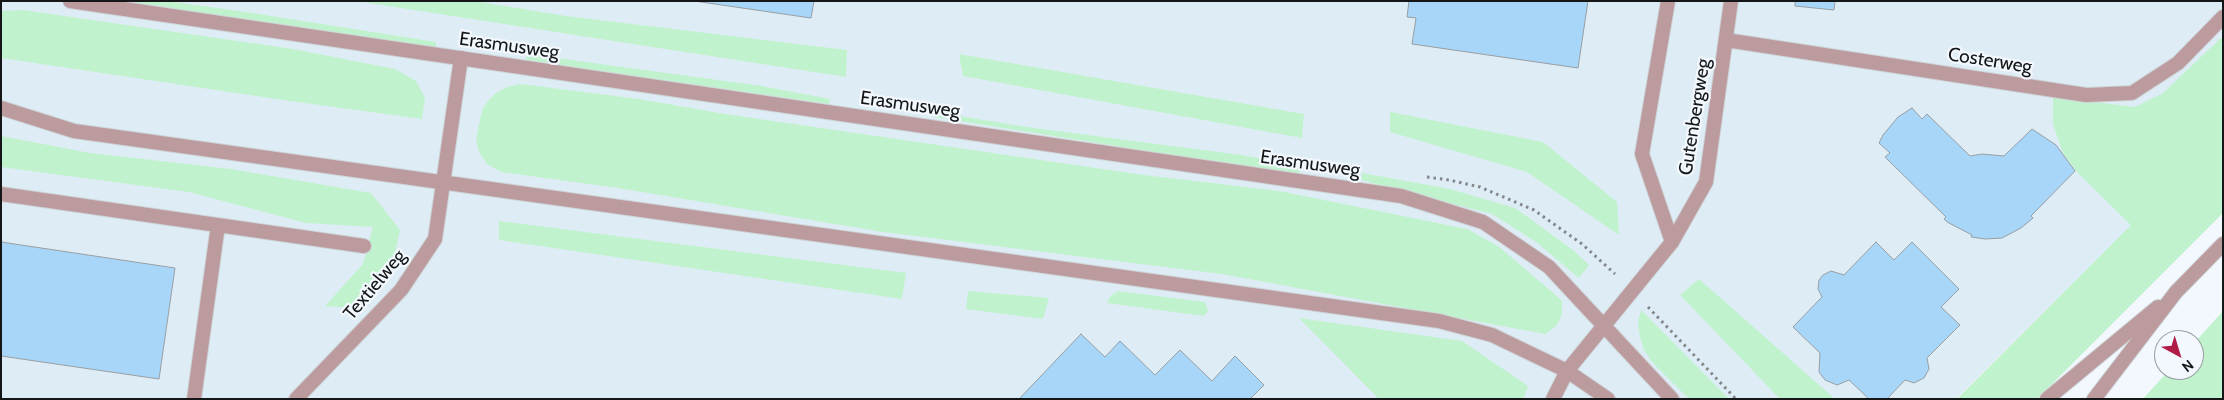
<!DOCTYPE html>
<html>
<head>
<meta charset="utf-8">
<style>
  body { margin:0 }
  #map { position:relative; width:2224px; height:400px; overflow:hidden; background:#f2f8fd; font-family:Cabin,sans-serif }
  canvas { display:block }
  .frame { position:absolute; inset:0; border:2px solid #141617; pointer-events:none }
  .north { position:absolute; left:2154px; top:330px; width:50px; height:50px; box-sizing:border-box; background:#f2f8fd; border:1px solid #999ea1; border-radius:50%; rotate:141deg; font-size:14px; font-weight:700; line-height:20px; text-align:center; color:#141617 }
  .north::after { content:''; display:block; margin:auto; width:18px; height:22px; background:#af1c48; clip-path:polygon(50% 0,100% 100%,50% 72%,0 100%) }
</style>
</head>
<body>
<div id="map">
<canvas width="2224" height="400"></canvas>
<div class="frame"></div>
<div class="north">N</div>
</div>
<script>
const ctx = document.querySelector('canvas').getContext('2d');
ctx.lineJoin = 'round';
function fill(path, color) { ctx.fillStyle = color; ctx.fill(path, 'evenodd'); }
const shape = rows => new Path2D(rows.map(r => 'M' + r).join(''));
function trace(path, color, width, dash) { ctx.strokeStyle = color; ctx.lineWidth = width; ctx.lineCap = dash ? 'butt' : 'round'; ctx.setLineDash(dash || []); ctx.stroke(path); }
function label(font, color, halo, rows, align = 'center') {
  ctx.font = font + ' Cabin,sans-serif'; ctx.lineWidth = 4.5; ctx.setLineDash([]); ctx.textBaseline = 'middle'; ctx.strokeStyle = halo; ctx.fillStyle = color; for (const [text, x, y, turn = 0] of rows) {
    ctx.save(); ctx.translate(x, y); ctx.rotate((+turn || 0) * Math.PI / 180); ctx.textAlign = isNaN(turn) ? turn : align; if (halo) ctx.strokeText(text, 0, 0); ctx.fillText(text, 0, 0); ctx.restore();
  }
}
fill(shape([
  [1,1,2223,1,2223,134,1956,399,1,399]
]), '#deecf5');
fill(shape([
  [123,1,166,1,246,12,436,42,436,48],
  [356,1,474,1,566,16,847,50,846,77],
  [23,10,293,49,395,69,416,81,425,98,422,119,290,101,1,58,1,11],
  [2223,36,2223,213,2037,399,1957,399,2131,225,2076,171,2063,153,2053,124,2053,97,2135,107,2163,93],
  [527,54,762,86,830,99,829,104,526,60],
  [959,54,1304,114,1302,138,963,76],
  [521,84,639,99,725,114,1144,175,1279,191,1467,229,1498,246,1551,291,1562,301,1562,314,1557,325,1545,334,1222,274,883,232,618,188,501,172,487,164,479,152,476,140,482,110,488,101,496,93,507,87],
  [934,112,1027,127,1241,155,1301,166,1299,175,934,117],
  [1390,112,1543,142,1617,202,1619,235,1527,172,1390,132],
  [1,136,90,153,231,169,371,193,400,230,391,271,354,308,325,306,363,264,373,227,306,223,189,192,1,167],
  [1362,173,1450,189,1515,208,1573,250,1589,265,1579,278,1536,242,1492,214,1361,180],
  [499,221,906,273,902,299,499,240],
  [1699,279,1835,399,1780,399,1680,295],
  [968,291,1049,298,1043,319,966,309],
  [1118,291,1205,302,1208,311,1204,316,1107,303,1110,296],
  [1641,310,1729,399,1689,399,1652,362,1644,350,1640,337,1638,323],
  [2223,311,2223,399,2143,399,2169,370,2194,370,2194,343],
  [1299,318,1462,341,1528,386,1523,399,1379,399]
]), '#c0f3cd');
const building = shape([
  [694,1,814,1,811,18,694,1],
  [1409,1,1588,1,1578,68,1412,44,1416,18,1407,17,1409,1],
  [1795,1,1835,1,1834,10,1795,6,1795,1],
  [1912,108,1922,119,1927,114,1970,156,1982,154,2004,156,2032,129,2056,145,2075,171,2031,216,2033,218,2021,228,2002,238,1985,239,1971,237,1972,235,1947,222,1944,219,1946,217,1885,157,1890,153,1879,143,1883,135,1898,117,1912,108],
  [1,242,175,268,159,379,1,356,1,242],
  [1876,242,1894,260,1912,242,1959,289,1941,307,1960,325,1927,358,1929,369,1924,378,1914,383,1905,380,1887,399,1869,399,1849,380,1837,385,1825,380,1819,372,1820,353,1793,327,1822,297,1818,289,1819,280,1823,275,1831,271,1844,275,1876,242],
  [1081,334,1105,357,1120,341,1155,375,1180,350,1212,381,1235,356,1264,385,1250,399,1019,399,1081,334]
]);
fill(building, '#a8d6f8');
trace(building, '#999fa4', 1);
const service = shape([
  [1668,1,1642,154,1672,242],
  [1,194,364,246],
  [194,399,218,225]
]);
const minor = shape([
  [1726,40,2086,95,2132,93,2178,63,2223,17],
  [296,399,401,290,435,239,461,58],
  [1553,399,1567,371,1672,242,1706,182,1731,1]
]);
const tertiary = shape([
  [70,1,1401,196,1483,222,1549,267,1672,399],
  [1,108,74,131,1439,321,1492,335,1567,371,1608,399],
  [2047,399,2158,307],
  [2094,399,2176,292,2223,244]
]);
trace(service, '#ced4d8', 16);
trace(minor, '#ced4d8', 16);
trace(tertiary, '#ced4d8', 16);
trace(shape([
  [1427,177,1449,180,1480,187,1534,210,1582,244,1615,274],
  [1648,307,1736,399]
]), '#83878a', 3, [2.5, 4]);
trace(service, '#bb9b9d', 14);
trace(minor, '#bb9b9d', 14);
trace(tertiary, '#bb9b9d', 14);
label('19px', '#141617', '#f2f8fd', [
  ["Erasmusweg",509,46,8],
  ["Costerweg",1990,61,9],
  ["Erasmusweg",910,105,8],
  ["Gutenbergweg",1695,117,-81],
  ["Erasmusweg",1310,164,8],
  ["Textielweg",375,285,-50]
]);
</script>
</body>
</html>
